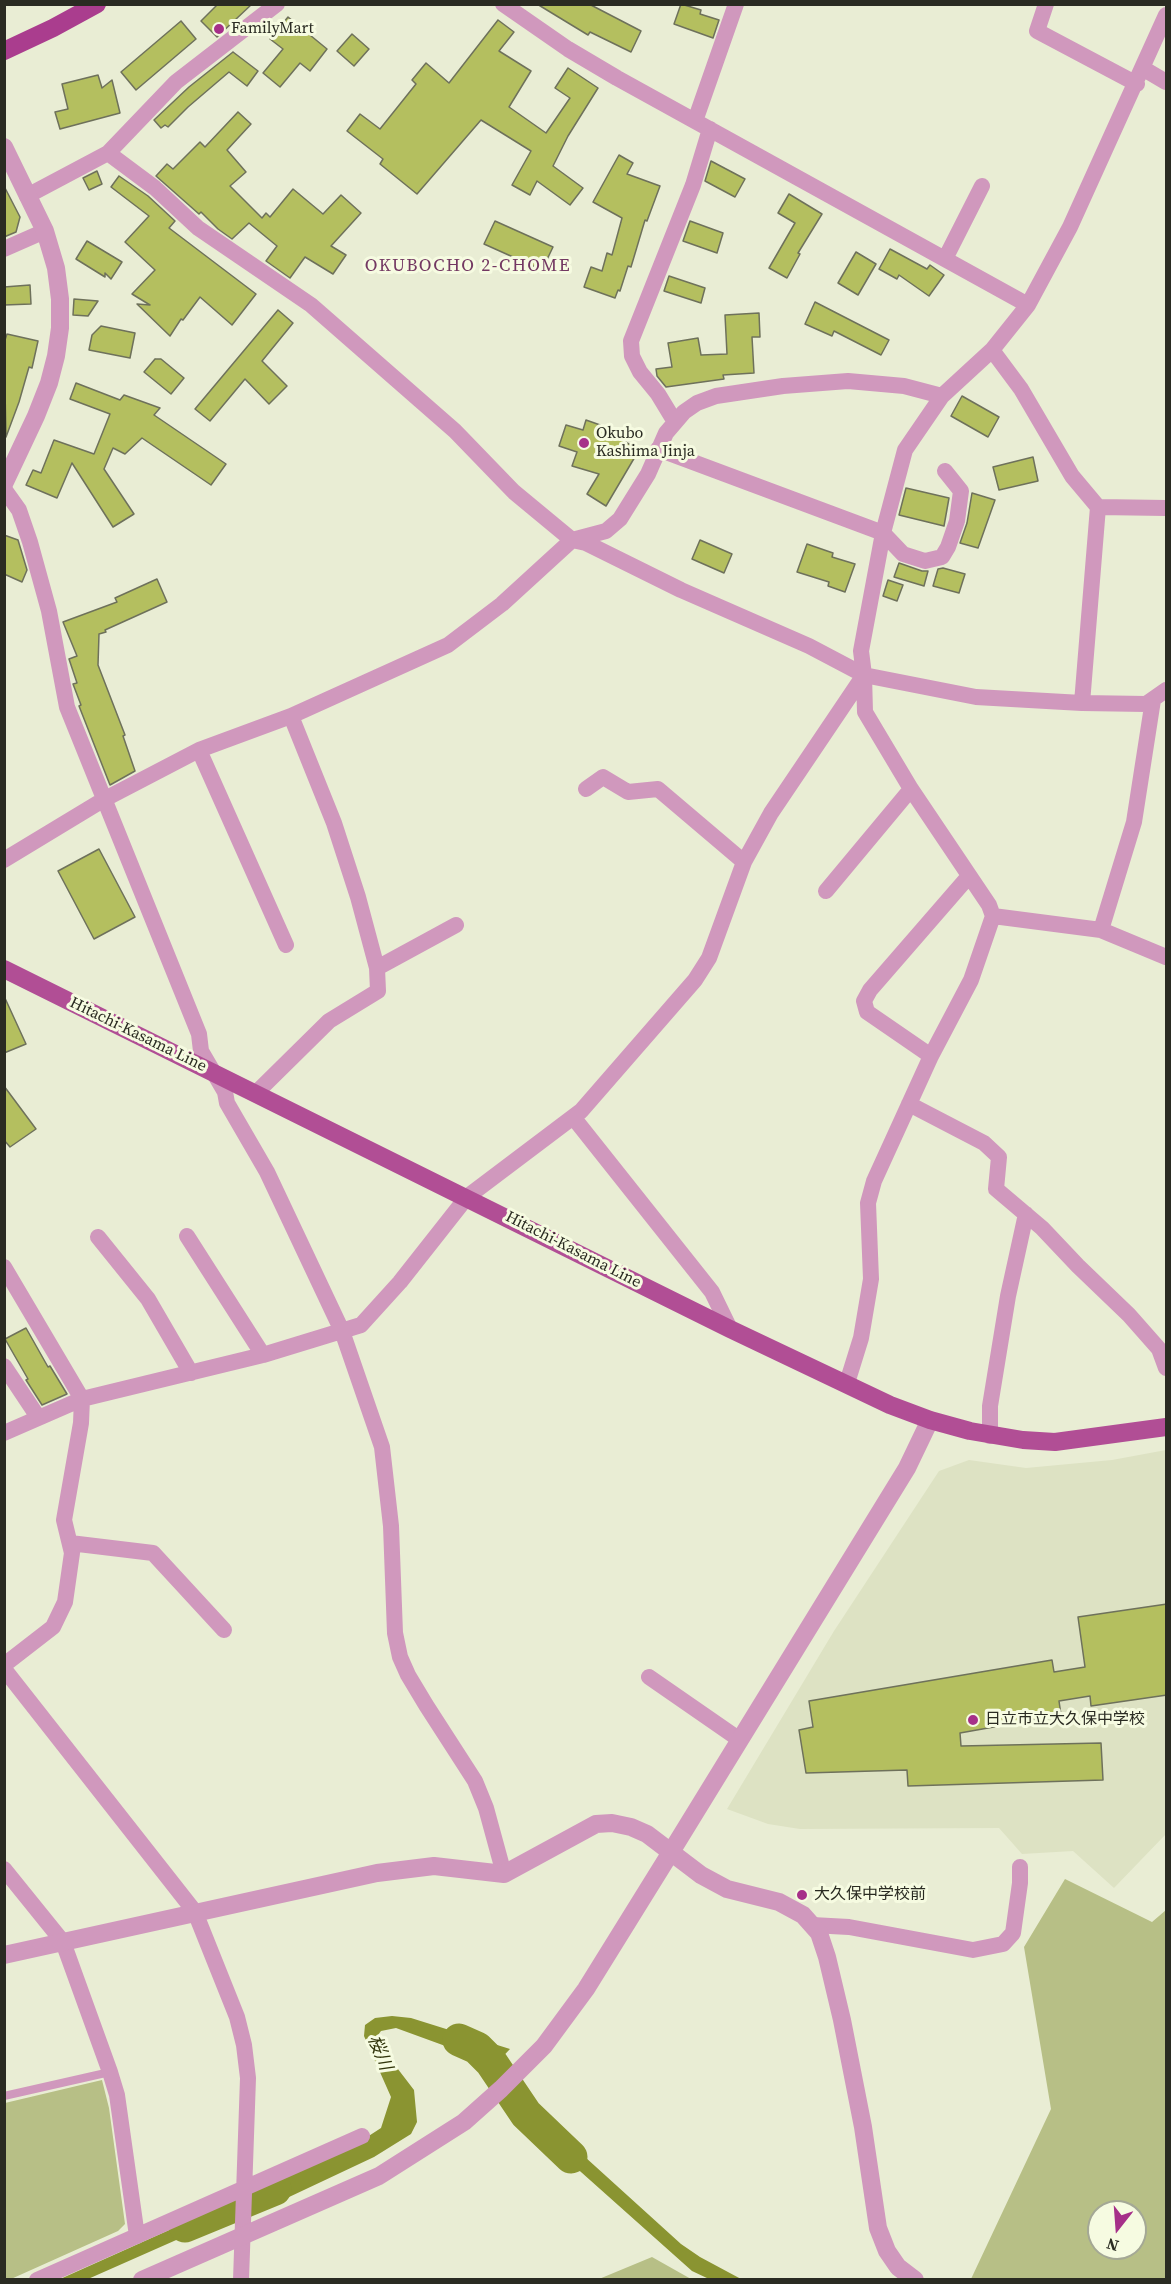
<!DOCTYPE html>
<html>
<head>
<meta charset="utf-8">
<style>
  body { margin:0 }
  #map { position:relative; width:1171px; height:2284px; overflow:hidden; background:#e9edd4; font-family:"Source Serif 4",serif }
  canvas { display:block }
  .frame { position:absolute; inset:0; border:6px solid #2a2b22; pointer-events:none }
  .north { position:absolute; left:1087px; top:2200px; width:60px; height:60px; box-sizing:border-box; background:#f6fbe1; border:2px solid #a4a895; border-radius:50%; rotate:197deg; font-size:16px; font-weight:700; line-height:24px; text-align:center; color:#2a2b22 }
  .north::after { content:''; display:block; margin:auto; width:21px; height:27px; background:#a63089; clip-path:polygon(50% 0,100% 100%,50% 72%,0 100%) }
</style>
</head>
<body>
<div id="map">
<canvas width="1171" height="2284"></canvas>
<div class="frame"></div>
<div class="north">N</div>
</div>
<script>
const ctx = document.querySelector('canvas').getContext('2d');
ctx.lineJoin = 'round';
function fill(path, color) { ctx.fillStyle = color; ctx.fill(path, 'evenodd'); }
const shape = rows => new Path2D(rows.map(r => 'M' + r).join(''));
function trace(path, color, width, dash) { ctx.strokeStyle = color; ctx.lineWidth = width; ctx.lineCap = dash ? 'butt' : 'round'; ctx.setLineDash(dash || []); ctx.stroke(path); }
function label(font, color, halo, rows, align = 'center') {
  ctx.font = font + ' "Source Serif 4","Noto Sans JP",serif'; ctx.lineWidth = 6; ctx.setLineDash([]); ctx.textBaseline = 'middle'; ctx.strokeStyle = halo; ctx.fillStyle = color; for (const [text, x, y, turn = 0] of rows) {
    ctx.save(); ctx.translate(x, y); ctx.rotate((+turn || 0) * Math.PI / 180); ctx.textAlign = isNaN(turn) ? turn : align; if (halo) ctx.strokeText(text, 0, 0); ctx.fillText(text, 0, 0); ctx.restore();
  }
}
fill(shape([
  [1166,1450,1166,1834,1114,1888,1073,1851,1022,1854,999,1828,800,1829,768,1824,727,1809,834,1631,939,1471,969,1460,1026,1468,1112,1460]
]), '#dde2c3');
fill(shape([
  [1065,1879,1152,1922,1166,1910,1166,2279,971,2279,1051,2109,1024,1947],
  [1099,2212,1135,2212,1135,2248,1099,2248],
  [102,2080,109,2108,125,2224,118,2231,11,2279,5,2279,5,2103],
  [652,2257,691,2279,599,2279]
]), '#b7bf86');
fill(shape([
  [392,2016,411,2018,510,2049,490,2070,481,2059,396,2028,381,2031,378,2035,391,2060,414,2090,417,2122,411,2134,374,2157,253,2214,253,2191,361,2141,381,2128,391,2097,364,2036,365,2025,375,2018],
  [542,2118,681,2244,700,2257,741,2279,709,2279,692,2271,535,2131],
  [227,2204,226,2218,88,2279,58,2280]
]), '#8a9431');
trace(shape([
  [459,2040,477,2048,491,2062,526,2114,571,2157],
  [185,2226,275,2189]
]), '#8a9431', 33);
const building = shape([
  [218,4,252,4,217,37,201,21,218,4],
  [537,4,589,4,641,31,631,52,590,32,588,35,537,4],
  [681,4,701,10,700,14,719,20,713,38,674,24,681,4],
  [288,17,327,49,310,71,300,63,280,87,263,73,283,49,270,39,288,17],
  [498,20,514,32,499,51,531,71,509,107,546,133,570,98,555,88,568,68,598,88,568,136,553,166,583,188,570,205,537,181,530,195,512,185,531,151,481,120,417,194,380,164,383,159,347,131,360,114,380,129,416,84,412,80,426,63,449,83,498,20],
  [181,21,196,39,136,90,121,72,181,21],
  [352,34,369,49,354,66,337,51,352,34],
  [233,52,258,71,247,86,229,72,188,107,168,127,165,125,161,128,154,120,189,87,233,52],
  [98,75,102,88,112,80,120,113,60,129,55,112,68,109,62,84,98,75],
  [238,112,251,124,227,150,246,172,230,186,262,218,266,213,270,217,293,189,323,214,341,195,361,213,331,246,346,255,333,274,305,257,290,278,266,261,277,246,249,223,232,239,218,229,201,212,199,214,156,176,167,164,173,169,200,142,205,147,238,112],
  [619,155,633,163,627,174,660,186,647,221,645,220,631,267,628,266,620,291,618,290,615,298,584,287,591,267,602,271,607,253,612,255,622,218,593,202,619,155],
  [711,161,745,179,735,197,705,181,711,161],
  [97,171,102,184,89,190,83,178,97,171],
  [119,176,148,196,175,221,169,228,256,294,232,325,200,297,183,320,181,319,170,336,137,304,150,305,132,294,155,270,125,242,149,216,111,187,119,176],
  [4,186,20,217,16,232,4,237,4,186],
  [789,194,822,214,798,253,800,254,787,278,769,268,795,223,778,213,789,194],
  [495,221,553,247,542,270,484,244,495,221],
  [690,221,723,233,717,253,683,241,690,221],
  [87,241,122,262,111,279,105,273,105,277,76,259,87,241],
  [890,249,927,269,930,265,944,275,929,296,899,275,897,279,879,269,890,249],
  [856,252,876,264,858,295,838,283,856,252],
  [669,276,705,288,701,303,664,291,669,276],
  [30,285,31,304,4,305,4,287,30,285],
  [74,299,98,301,88,316,73,315,74,299],
  [815,302,889,340,881,355,834,331,832,336,805,324,815,302],
  [278,310,293,323,262,361,287,386,269,404,245,379,210,421,195,409,278,310],
  [759,313,760,337,752,337,754,373,723,375,724,379,666,387,657,376,656,369,672,367,668,343,698,338,701,355,727,354,725,315,759,313],
  [101,326,135,333,130,358,89,350,92,335,101,326],
  [7,334,38,341,32,368,29,367,19,402,6,437,4,343,7,334],
  [155,359,161,359,184,378,171,394,144,372,155,359],
  [76,383,120,400,124,395,160,408,154,415,226,464,211,485,142,438,125,454,113,448,104,469,134,514,113,527,72,463,57,498,26,485,33,470,41,473,54,440,94,454,110,414,70,399,76,383],
  [962,396,999,417,988,437,951,416,962,396],
  [586,420,603,426,602,428,639,450,606,506,587,494,599,474,572,466,577,452,559,446,566,425,583,430,586,420],
  [1033,457,1038,481,999,490,993,467,1033,457],
  [906,488,949,498,944,526,899,515,906,488],
  [972,493,995,500,978,548,960,543,967,523,972,493],
  [4,535,18,540,27,570,22,582,4,574,4,535],
  [700,540,732,554,724,573,692,559,700,540],
  [807,544,833,553,832,557,855,564,845,592,828,586,829,582,797,572,807,544],
  [899,563,922,571,928,571,924,586,894,577,899,563],
  [943,568,965,574,959,593,933,586,938,569,943,568],
  [157,579,167,602,105,630,106,632,99,634,98,665,125,735,123,736,135,771,110,785,79,706,81,705,73,684,77,683,69,659,77,656,63,622,117,602,115,598,157,579],
  [888,580,903,585,897,601,883,596,888,580],
  [99,849,135,917,94,939,58,871,99,849],
  [4,996,26,1044,4,1053,4,996],
  [4,1086,36,1129,10,1147,4,1140,4,1086],
  [26,1328,48,1367,50,1366,67,1394,42,1405,26,1380,28,1379,5,1339,26,1328],
  [1167,1604,1167,1695,1091,1706,1090,1696,1059,1701,1061,1715,960,1733,961,1746,1101,1743,1103,1780,908,1786,907,1770,806,1773,799,1730,813,1727,809,1701,1052,1660,1054,1672,1085,1667,1078,1617,1167,1604]
]);
fill(building, '#b4bf5f');
trace(building, '#6e715b', 1.5);
trace(shape([
  [4,2096,110,2072]
]), '#d098bd', 8);
trace(shape([
  [503,4,568,49,617,78,1028,305],
  [1046,4,1037,31,1137,84],
  [1144,69,1166,82],
  [695,121,736,4],
  [108,153,155,188,198,228,311,305,455,431,514,492,572,540,586,543,681,590,809,646,864,675,976,697,1082,703,1146,704,1166,690],
  [27,196,108,153,176,82,277,4],
  [4,249,45,231],
  [945,259,982,186],
  [992,350,1021,389,1072,476,1098,507,1082,703],
  [675,422,658,394,640,372,632,356,631,341,693,185,710,129],
  [658,449,883,533,903,554,925,561,942,557,948,547,957,521,961,491,945,471],
  [4,489,19,510,30,542,49,611,67,707,199,1034,201,1051,225,1092,227,1103,267,1172,342,1331,382,1447,391,1526,395,1633,400,1657,408,1675,426,1705,475,1781,486,1808,504,1874],
  [1098,507,1166,508],
  [199,750,286,945],
  [586,789,603,777,628,792,658,789,744,862],
  [4,860,103,800,199,750,291,716,448,645,502,604,572,540,606,531,620,519,648,474,666,433,684,412,697,403,716,396,783,386,848,381,904,386,942,396],
  [826,891,911,789],
  [993,916,1101,930,1166,957],
  [1101,930,1134,822,1153,700],
  [377,968,456,925],
  [931,1056,867,1012,864,1001,870,990,969,876],
  [256,1093,329,1021,378,991,377,968,358,897,334,823,291,716],
  [909,1104,984,1143,999,1157,996,1189,1042,1228,1078,1266,1129,1315,1159,1349,1166,1368],
  [573,1117,712,1292,730,1329],
  [187,1236,263,1355],
  [98,1237,148,1299,191,1373],
  [4,1267,82,1399,81,1423,64,1520,72,1553,65,1602,53,1627,4,1665],
  [4,1366,38,1417],
  [847,1383,861,1338,871,1279,868,1203,874,1181,931,1056,971,980,993,916,989,905,911,789,865,712,864,675],
  [4,1433,82,1399,263,1355,361,1325,400,1282,467,1197,581,1111,695,980,709,958,744,862,771,813,864,675,861,651,883,533,905,450,942,396,992,350,1028,305,1070,227,1166,15],
  [990,1436,990,1406,1008,1296,1026,1214],
  [70,1543,153,1553,224,1630],
  [4,1669,195,1912,237,2017,244,2045,248,2078,241,2280],
  [649,1677,740,1740],
  [4,1869,63,1942,110,2072,117,2095,137,2236],
  [812,1925,849,1927,973,1950,1003,1944,1013,1933,1020,1883,1020,1867],
  [37,2280,362,2136]
]), '#d098bd', 16);
trace(shape([
  [4,147,45,231,56,268,60,299,60,328,56,356,49,383,36,416,4,484],
  [4,1955,377,1873,434,1866,504,1874,596,1824,612,1823,631,1827,647,1834,701,1875,727,1889,779,1902,803,1915,819,1933,827,1957,842,2020,863,2127,878,2228,887,2251,898,2267,915,2280],
  [142,2280,379,2176,464,2122,501,2089,544,2046,586,1989,671,1852,907,1468,930,1420]
]), '#d098bd', 18);
trace(shape([
  [4,969,730,1329,890,1405,930,1420,970,1431,1023,1440,1055,1442,1166,1427]
]), '#b14e95', 18);
trace(shape([
  [4,51,53,28,97,4]
]), '#aa3d8e', 18);
for (const [x, y, r, color] of [
  [219,29,6,"#a63089"],
  [584,443,6,"#a63089"],
  [973,1720,6,"#a63089"],
  [802,1895,6,"#a63089"]
]) { const dot = new Path2D(); dot.arc(x, y, r, 0, 2 * Math.PI); ctx.fillStyle = color; ctx.fill(dot); trace(dot, '#f6fbe1', 2); }
label('16px', '#2a2b22', '#f6fbe1', [
  ["FamilyMart",231,29],
  ["Okubo",596,434],
  ["Kashima Jinja",596,452],
  ["日立市立大久保中学校",985,1720],
  ["大久保中学校前",814,1895]
], 'left');
label('16px', '#2a2b22', '#f6fbe1', [
  ["Hitachi-Kasama Line",138,1035,26],
  ["Hitachi-Kasama Line",573,1250,27]
]);
ctx.letterSpacing = '1.5px';
label('18px', '#733862', '#f6fbe1', [
  ["OKUBOCHO 2-CHOME",468,266]
]);
ctx.letterSpacing = '0px';
label('italic 18px', '#31350b', '#f6fbe1', [
  ["桜川",379,2053,68]
]);
</script>
</body>
</html>
